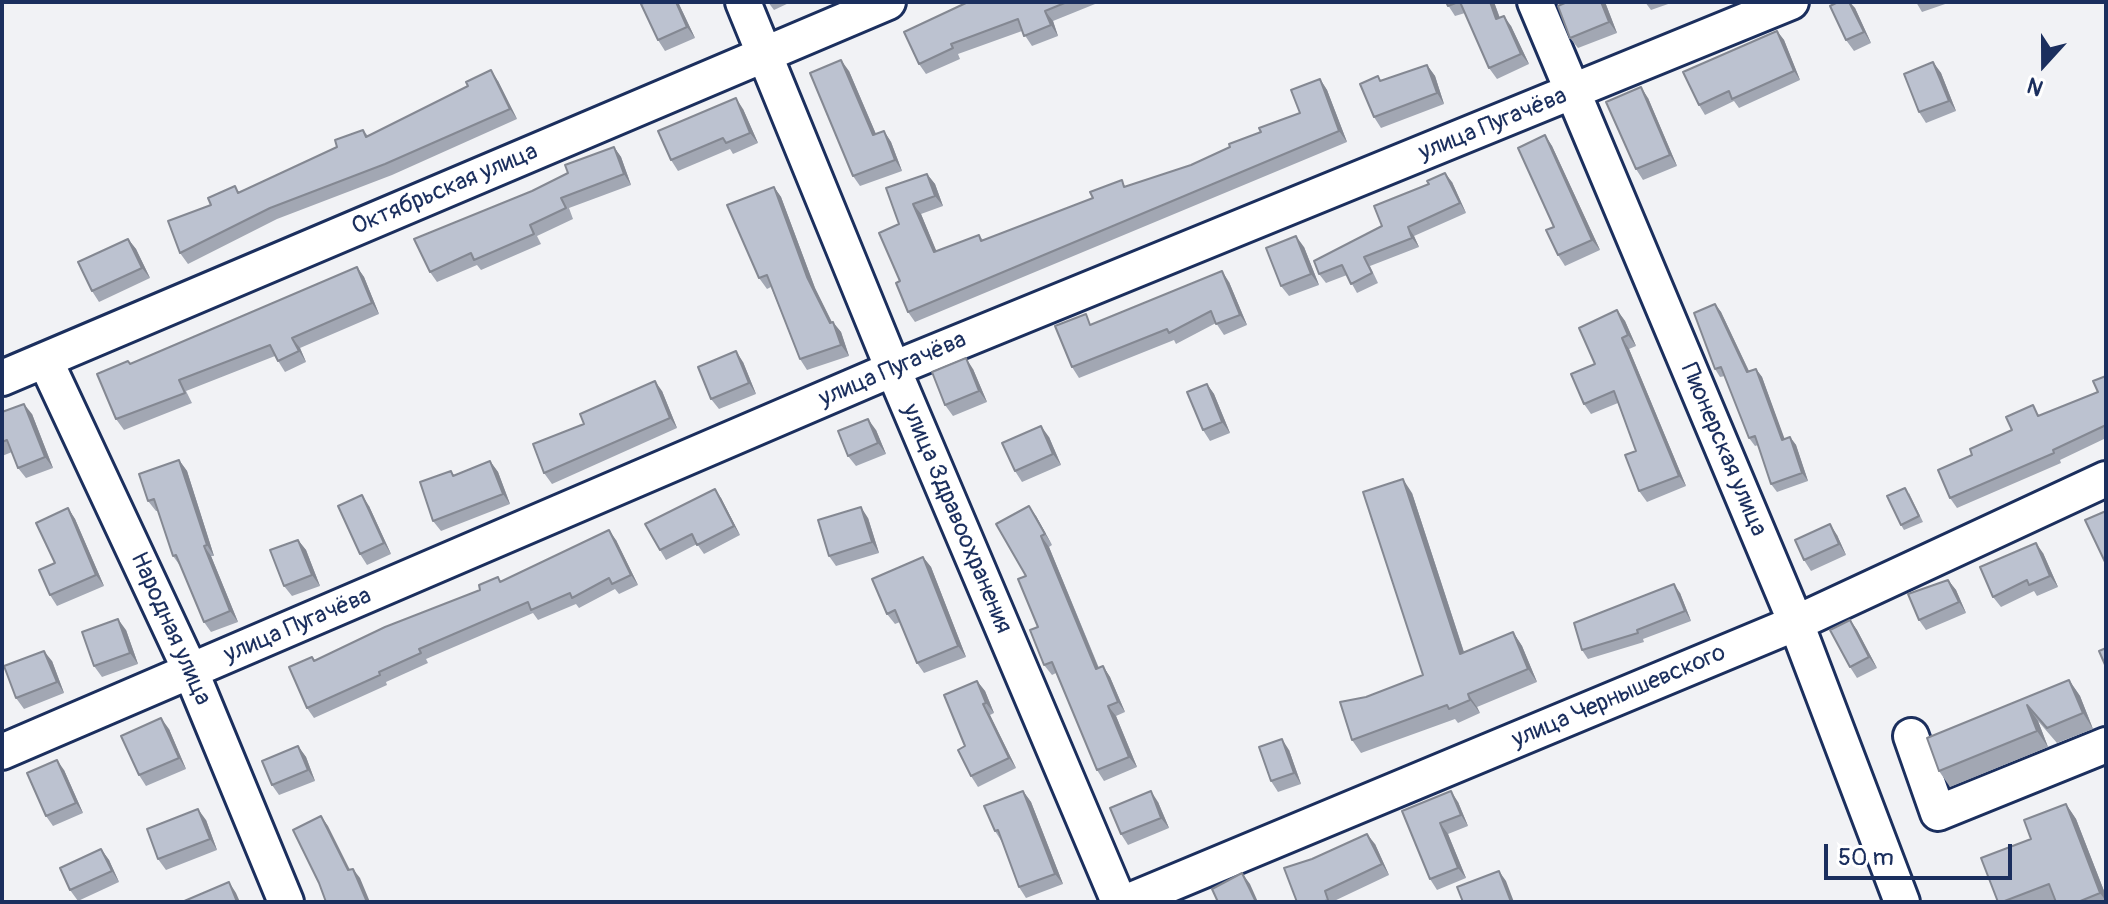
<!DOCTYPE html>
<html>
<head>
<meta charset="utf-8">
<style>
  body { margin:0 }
  #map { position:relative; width:2108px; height:904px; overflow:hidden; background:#f1f2f5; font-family:Pangolin,sans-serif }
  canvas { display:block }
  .frame { position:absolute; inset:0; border:4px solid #1b2f5e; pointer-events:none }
  .north { position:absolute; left:2004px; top:24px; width:80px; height:80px; -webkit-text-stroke:6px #fff; paint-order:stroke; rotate:201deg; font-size:22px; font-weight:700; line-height:32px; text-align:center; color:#1b2f5e }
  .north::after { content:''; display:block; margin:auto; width:28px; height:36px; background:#1b2f5e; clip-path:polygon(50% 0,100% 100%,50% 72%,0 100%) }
  .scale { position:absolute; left:1824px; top:844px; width:188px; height:36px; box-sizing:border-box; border:4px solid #1b2f5e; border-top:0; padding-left:10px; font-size:24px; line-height:28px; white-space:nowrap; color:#1b2f5e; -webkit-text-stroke:6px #fff; paint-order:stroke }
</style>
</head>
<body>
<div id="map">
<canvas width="2108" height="904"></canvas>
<div class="frame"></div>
<div class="north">N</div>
<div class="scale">50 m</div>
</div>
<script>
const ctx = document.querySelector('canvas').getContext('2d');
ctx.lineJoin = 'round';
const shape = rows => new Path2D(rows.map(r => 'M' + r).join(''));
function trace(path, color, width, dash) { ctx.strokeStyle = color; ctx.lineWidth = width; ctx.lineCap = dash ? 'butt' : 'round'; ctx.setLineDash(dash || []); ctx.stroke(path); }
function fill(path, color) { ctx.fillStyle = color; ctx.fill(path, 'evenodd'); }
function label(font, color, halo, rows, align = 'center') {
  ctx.font = font + ' Pangolin,sans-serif'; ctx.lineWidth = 6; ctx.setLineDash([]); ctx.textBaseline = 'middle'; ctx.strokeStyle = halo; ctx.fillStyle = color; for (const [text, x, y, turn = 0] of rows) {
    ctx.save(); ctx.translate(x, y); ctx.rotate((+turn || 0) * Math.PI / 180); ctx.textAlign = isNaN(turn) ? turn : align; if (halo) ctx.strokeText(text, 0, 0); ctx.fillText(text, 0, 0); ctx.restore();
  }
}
const minor = shape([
  [743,2,893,369,1119,902],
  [1535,2,1796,623,1902,902],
  [45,360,191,672,286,902],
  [2,378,888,2],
  [1911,736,1938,813,2106,745],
  [2,752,893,369,1791,2],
  [1127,902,1796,623,2106,479]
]);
trace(minor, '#1b2f5e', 40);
trace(minor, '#fff', 34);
fill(shape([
  [678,2,695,38,665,51,658,40],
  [768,2,791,2,774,10],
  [968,2,1100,2,1053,21,1058,36,1032,46,1022,31,958,54,960,59,926,74,919,64],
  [1446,2,1494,2,1500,18,1511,26,1529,64,1497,79,1489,68,1465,13,1455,16],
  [1567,2,1605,2,1617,33,1578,48,1570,38],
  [1645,2,1671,2,1671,3,1651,10],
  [1838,2,1850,2,1855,8,1871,43,1854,51,1846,40],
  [1916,2,1951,2,1922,12],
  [1777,31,1784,40,1800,80,1739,108,1734,101,1705,115,1699,105],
  [1933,62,1941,73,1956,111,1926,123,1919,112],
  [1427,65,1435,76,1444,104,1381,128,1374,117,1378,76,1381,81],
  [849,71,876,134,884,131,891,142,902,171,860,186,853,176],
  [1320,79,1327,90,1347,142,915,322,908,312,900,281,899,224,927,174,935,184,943,206,921,214,936,251,979,235,983,240,1126,186,1191,165,1261,132,1300,113],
  [498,81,517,119,392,175,277,219,188,264,180,253,211,205,337,147,363,130,368,136],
  [1648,98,1677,166,1643,180,1636,169],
  [743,109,758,143,733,154,730,149,678,171,671,160],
  [1545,135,1552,146,1600,250,1565,266,1558,255,1554,227],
  [614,147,621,157,631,185,569,208,573,219,537,236,541,244,481,270,477,265,437,282,430,272,532,191,568,173],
  [1452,182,1466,213,1414,236,1419,247,1370,266,1378,283,1357,293,1347,275,1326,283,1319,274,1382,226],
  [774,187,781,197,815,288,832,322,841,332,849,356,807,370,800,359,771,287,767,289,759,278],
  [128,239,136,249,150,278,99,302,92,291],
  [1304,247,1319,285,1289,296,1281,286],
  [357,267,364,277,379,314,300,348,306,362,285,372,275,356,186,391,192,403,124,430,116,419,131,364],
  [1229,282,1247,325,1224,335,1216,323,1176,344,1174,340,1079,378,1072,367,1093,324],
  [1715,304,1721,312,1749,371,1756,369,1762,377,1784,439,1790,437,1796,445,1808,481,1777,492,1771,484,1758,445,1755,446,1749,438,1725,376,1720,377,1715,369],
  [1617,310,1625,321,1636,346,1629,349,1686,486,1647,502,1639,491,1636,451,1618,403,1591,414,1584,404,1595,364],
  [743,362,756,394,719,409,711,399],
  [973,369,987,402,953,416,945,405],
  [2106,376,2106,438,2060,460,2061,463,1957,508,1950,498,1972,455,2012,430,2040,415,2098,392],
  [1207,384,1214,394,1230,433,1210,441,1203,430],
  [662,391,677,428,552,484,544,473],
  [2,412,32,414,53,468,26,478,18,468,12,452,2,456],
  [876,430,886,454,856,466,848,456],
  [1049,437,1061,465,1022,482,1015,471],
  [179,460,187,471,214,556,211,556,238,622,211,632,204,622,181,567,173,556,158,511,156,511,148,501],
  [490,461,498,472,510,504,441,531,433,521,451,471,454,475],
  [1412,493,1464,652,1513,632,1522,646,1537,682,1477,707,1480,713,1458,723,1455,719,1361,753,1352,740,1366,697,1423,675],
  [1909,493,1923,522,1904,530,1901,525],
  [721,498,740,535,704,554,697,544,666,560,660,550],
  [369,506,391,554,367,565,360,554],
  [68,508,75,519,104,586,57,606,50,595,55,563],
  [1036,516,1052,545,1049,547,1099,668,1103,666,1110,677,1125,712,1116,716,1137,767,1104,781,1097,770,1056,673,1052,675,1044,665,1038,627,1026,576],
  [868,518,879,553,836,566,829,556],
  [1837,535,1846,555,1811,571,1804,560],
  [298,540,306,550,320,586,292,596,284,586],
  [616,540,638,585,619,594,615,589,579,608,576,604,538,620,533,613,426,659,428,663,386,682,387,685,314,718,307,708,312,657,315,661,501,582],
  [2043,553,2058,587,2037,596,2034,591,2001,607,1993,597],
  [923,557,931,567,966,657,924,673,917,663,900,622,895,624,887,614],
  [1948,580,1956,590,1966,613,1926,630,1919,620],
  [1680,593,1691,621,1643,639,1644,642,1588,659,1582,650],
  [1850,620,1857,630,1877,668,1857,678,1850,667],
  [126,630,138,664,102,677,94,666],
  [52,661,64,693,24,709,16,698],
  [2069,680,2080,696,2093,729,2057,743,2038,721,2048,747,1950,787,1939,771],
  [977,681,985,691,994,713,990,715,1016,768,978,787,971,776,965,746],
  [169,729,186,769,146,786,139,775],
  [298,746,306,757,315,781,279,795,272,785],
  [1289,750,1301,784,1278,792,1271,781],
  [64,770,83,813,53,826,46,816],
  [1023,791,1031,802,1063,884,1026,898,1019,887,1002,842,995,831],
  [1158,802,1169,828,1128,845,1121,834],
  [1458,802,1468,826,1448,834,1466,878,1437,890,1430,879,1402,811],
  [2066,804,2076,819,2106,896,2106,902,2056,902,2056,901,2052,902,1998,902,2031,839],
  [206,820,217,850,166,870,158,859],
  [1375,844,1389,875,1332,902,1297,902],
  [101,849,109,860,119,882,78,901,70,890]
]), '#a2a7b3');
fill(shape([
  [676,2,678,2,695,38,687,27],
  [1490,2,1494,2,1504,30,1496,19],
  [1601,2,1605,2,1617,33,1609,22],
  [1849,2,1855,8,1871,43,1864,32],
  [1045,11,1053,21,1058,36,1051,25],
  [1504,16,1511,26,1529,64,1521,54],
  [1777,31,1784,40,1800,80,1794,71],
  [841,60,849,71,881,146,873,135],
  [1933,62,1941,73,1956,111,1949,101],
  [1427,65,1435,76,1444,104,1437,93],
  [491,70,498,81,517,119,510,109],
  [1320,79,1327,90,1347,142,1339,131],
  [1641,87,1648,98,1677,166,1670,155],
  [736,98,743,109,758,143,750,133],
  [884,131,891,142,902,171,895,160],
  [1545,135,1552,146,1600,250,1592,240],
  [614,147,621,157,631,185,624,174],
  [1445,173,1452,182,1466,213,1460,203],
  [927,174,935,184,943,206,935,196],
  [774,187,781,197,815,288,837,333,833,322,841,332,849,356,841,345,807,277],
  [913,204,921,214,941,262,934,252],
  [1408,227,1414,236,1419,247,1412,238],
  [1296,236,1304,247,1319,285,1311,274],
  [128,239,136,249,150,278,142,268],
  [357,267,364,277,379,314,372,303],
  [1222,271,1229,282,1247,325,1240,315],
  [1715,304,1721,312,1753,380,1747,372],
  [1617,310,1625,321,1636,346,1628,335],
  [292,338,300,348,306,362,299,351],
  [1622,338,1629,349,1686,486,1679,476],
  [736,351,743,362,756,394,749,383],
  [966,358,973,369,987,402,979,391],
  [1756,369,1762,377,1788,448,1782,440],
  [655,381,662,391,677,428,670,418],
  [1207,384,1214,394,1230,433,1222,422],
  [24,404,32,414,53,468,45,457],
  [868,419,876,430,886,454,878,443],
  [1041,426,1049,437,1061,465,1053,454],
  [1790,437,1796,445,1808,481,1802,473],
  [179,460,187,471,214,556,207,545],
  [490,461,498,472,510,504,503,494],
  [1403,479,1412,493,1469,668,1460,654],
  [715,489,721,498,740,535,734,526],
  [362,495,369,506,391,554,384,543],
  [1029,506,1036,516,1052,545,1045,534],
  [861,507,868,518,879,553,872,542],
  [68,508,75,519,104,586,96,575],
  [1830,524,1837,535,1846,555,1839,544],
  [609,530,616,540,638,585,631,575],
  [1041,536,1049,547,1103,679,1096,669],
  [298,540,306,550,320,586,312,575],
  [2036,543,2043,553,2058,587,2050,576],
  [204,546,211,556,238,622,230,611],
  [923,557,931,567,966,657,958,646],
  [1948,580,1956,590,1966,613,1959,602],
  [1674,584,1680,593,1691,621,1685,611],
  [118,619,126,630,138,664,130,653],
  [1850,620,1857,630,1877,668,1869,657],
  [1513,632,1522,646,1537,682,1528,669],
  [44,651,52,661,64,693,57,682],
  [1103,666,1110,677,1125,712,1118,702],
  [2069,680,2080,696,2093,729,2083,713],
  [977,681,985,691,994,713,986,703],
  [1468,694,1477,707,1480,713,1470,700],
  [983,704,990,715,1016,768,1009,758],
  [2027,705,2038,721,2048,747,2037,731],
  [1108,706,1116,716,1137,767,1129,757],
  [161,718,169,729,186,769,179,758],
  [1282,739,1289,750,1301,784,1294,773],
  [298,746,306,757,315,781,308,770],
  [57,760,64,770,83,813,76,803],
  [1023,791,1031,802,1063,884,1055,874],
  [1151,791,1158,802,1169,828,1161,818],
  [1451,791,1458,802,1468,826,1461,815],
  [2066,804,2076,819,2106,896,2106,901,2100,893],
  [198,809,206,820,217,850,210,839],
  [321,816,328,826,355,880,348,870],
  [1440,823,1448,834,1466,878,1458,868],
  [1367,834,1375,844,1389,875,1382,864],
  [101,849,109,860,119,882,112,871],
  [353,869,360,878,370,902,367,902],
  [1499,871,1506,881,1514,902,1511,902],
  [1242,873,1250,884,1258,902,1256,902],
  [229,882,236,893,240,902,237,902]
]), '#848892');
const building = shape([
  [646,2,676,2,687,27,658,40,641,4,646,2],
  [968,2,1067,2,1045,11,1051,25,1024,36,1018,19,951,44,953,48,919,64,904,32,968,2],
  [1446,2,1458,2,1448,6,1446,2],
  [1460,2,1490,2,1496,19,1504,16,1521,54,1489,68,1460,2],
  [1567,2,1601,2,1609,22,1570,38,1558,6,1567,2],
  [1838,2,1849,2,1864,32,1846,40,1830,6,1838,2],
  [1777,31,1794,71,1732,99,1729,91,1699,105,1683,72,1777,31],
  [841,60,873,135,884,131,895,160,853,176,810,73,841,60],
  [1933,62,1949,101,1919,112,1904,74,1933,62],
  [1427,65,1437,93,1374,117,1360,84,1378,76,1380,81,1427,65],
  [491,70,510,109,385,164,270,208,180,253,168,221,211,205,208,198,235,186,238,193,337,147,335,140,363,130,366,137,468,86,466,82,491,70],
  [1320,79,1339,131,908,312,896,283,900,281,879,233,899,224,886,188,927,174,935,196,913,204,934,252,979,235,981,241,1093,198,1090,192,1122,180,1124,187,1191,165,1230,147,1229,144,1261,132,1259,128,1300,113,1291,90,1320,79],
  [1641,87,1670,155,1636,169,1606,102,1641,87],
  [736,98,750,133,726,143,723,138,671,160,658,131,736,98],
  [1545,135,1592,240,1558,255,1546,230,1554,227,1518,148,1545,135],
  [614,147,624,174,561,198,566,208,530,225,534,234,474,260,471,253,430,272,414,239,532,191,568,173,565,165,614,147],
  [1445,173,1460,203,1408,227,1412,238,1364,257,1372,273,1351,284,1342,265,1319,274,1314,261,1382,226,1374,206,1429,184,1427,181,1445,173],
  [774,187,807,277,830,323,833,322,841,345,800,359,767,275,759,278,727,205,774,187],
  [1296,236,1311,274,1281,286,1266,248,1296,236],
  [128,239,142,268,92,291,78,262,128,239],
  [357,267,372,303,292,338,299,351,278,361,270,345,179,380,185,393,116,419,97,374,128,361,130,364,357,267],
  [1222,271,1240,315,1216,324,1211,311,1169,333,1167,329,1072,367,1055,326,1086,314,1090,325,1222,271],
  [1715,304,1747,372,1756,369,1782,440,1790,437,1802,473,1771,484,1755,436,1749,438,1721,367,1715,369,1694,313,1715,304],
  [1617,310,1628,335,1622,338,1679,476,1639,491,1625,455,1636,451,1614,391,1584,404,1571,374,1595,364,1579,328,1617,310],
  [736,351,749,383,711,399,698,367,736,351],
  [966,358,979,391,945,405,932,372,966,358],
  [2106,376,2106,425,2053,450,2054,453,1950,498,1938,470,1972,455,1970,449,2012,430,2006,417,2033,405,2038,416,2098,392,2093,381,2106,376],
  [655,381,670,418,544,473,533,444,584,424,580,414,655,381],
  [1207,384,1222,422,1203,430,1187,392,1207,384],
  [24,404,45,457,18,468,7,440,2,442,2,412,24,404],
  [868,419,878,443,848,456,838,431,868,419],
  [1041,426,1053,454,1015,471,1002,443,1041,426],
  [179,460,207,545,204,546,230,611,204,622,176,555,173,556,154,499,148,501,139,474,179,460],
  [490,461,503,494,433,521,420,482,451,471,453,476,490,461],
  [1403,479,1460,654,1513,632,1528,669,1468,694,1470,700,1449,709,1447,705,1352,740,1340,702,1366,697,1423,675,1363,492,1403,479],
  [1905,488,1919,516,1901,525,1887,496,1905,488],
  [715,489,734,526,697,545,692,534,660,550,645,524,715,489],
  [362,495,384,543,360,554,338,506,362,495],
  [1029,506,1045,534,1041,536,1096,669,1103,666,1118,702,1108,706,1129,757,1097,770,1052,662,1044,665,1030,630,1038,627,1018,579,1026,576,996,524,1029,506],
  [861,507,872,542,829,556,818,520,861,507],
  [68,508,96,575,50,595,39,570,55,563,36,523,68,508],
  [2106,511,2106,564,2085,520,2106,511],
  [1830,524,1839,544,1804,560,1795,540,1830,524],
  [609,530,631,575,612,584,609,578,572,598,570,593,531,610,528,602,419,649,421,653,379,672,380,675,307,708,289,667,312,657,314,661,385,627,480,590,479,585,498,577,500,582,609,530],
  [298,540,312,575,284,586,270,550,298,540],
  [2036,543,2050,576,2029,585,2027,580,1993,597,1980,567,2036,543],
  [923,557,958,646,917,663,895,610,887,614,872,579,923,557],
  [1948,580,1959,602,1919,620,1908,594,1948,580],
  [1674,584,1685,611,1637,630,1638,633,1582,650,1574,623,1674,584],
  [118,619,130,653,94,666,82,632,118,619],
  [1850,620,1869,657,1850,667,1830,630,1850,620],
  [2106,648,2106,667,2099,651,2106,648],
  [44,651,57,682,16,698,4,666,44,651],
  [2069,680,2083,713,2047,728,2027,705,2037,731,1939,771,1927,738,2069,680],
  [977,681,986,703,983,704,1009,758,971,776,958,750,965,746,944,695,977,681],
  [161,718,179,758,139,775,121,736,161,718],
  [1282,739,1294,773,1271,781,1259,747,1282,739],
  [298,746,308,770,272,785,262,761,298,746],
  [57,760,76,803,46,816,27,773,57,760],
  [1023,791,1055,874,1019,887,998,830,995,831,984,806,1023,791],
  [1151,791,1161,818,1121,834,1110,808,1151,791],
  [1451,791,1461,815,1440,823,1458,868,1430,879,1402,811,1451,791],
  [2066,804,2100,893,2078,902,2056,902,2049,884,2002,902,1998,902,1981,858,2031,839,2024,820,2066,804],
  [198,809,210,839,158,859,147,829,198,809],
  [321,816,348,870,353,869,367,902,326,902,319,883,293,830,321,816],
  [1367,834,1382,864,1325,891,1328,900,1322,902,1297,902,1284,868,1312,859,1367,834],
  [101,849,112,871,70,890,60,868,101,849],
  [1499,871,1511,902,1463,902,1457,887,1499,871],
  [1242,873,1256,902,1218,902,1212,889,1242,873],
  [229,882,237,902,182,902,229,882]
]);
fill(building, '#bcc2d0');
trace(building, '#848892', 2);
label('24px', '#1b2f5e', '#fff', [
  ["улица Пугачёва",1493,125,-22],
  ["Октябрьская улица",445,190,-23],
  ["улица Пугачёва",893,370,-23],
  ["Пионерская улица",1723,450,67],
  ["улица Здравоохранения",956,519,67],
  ["улица Пугачёва",298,626,-23],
  ["Народная улица",170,629,66],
  ["улица Чернышевского",1619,697,-23]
]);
</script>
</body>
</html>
